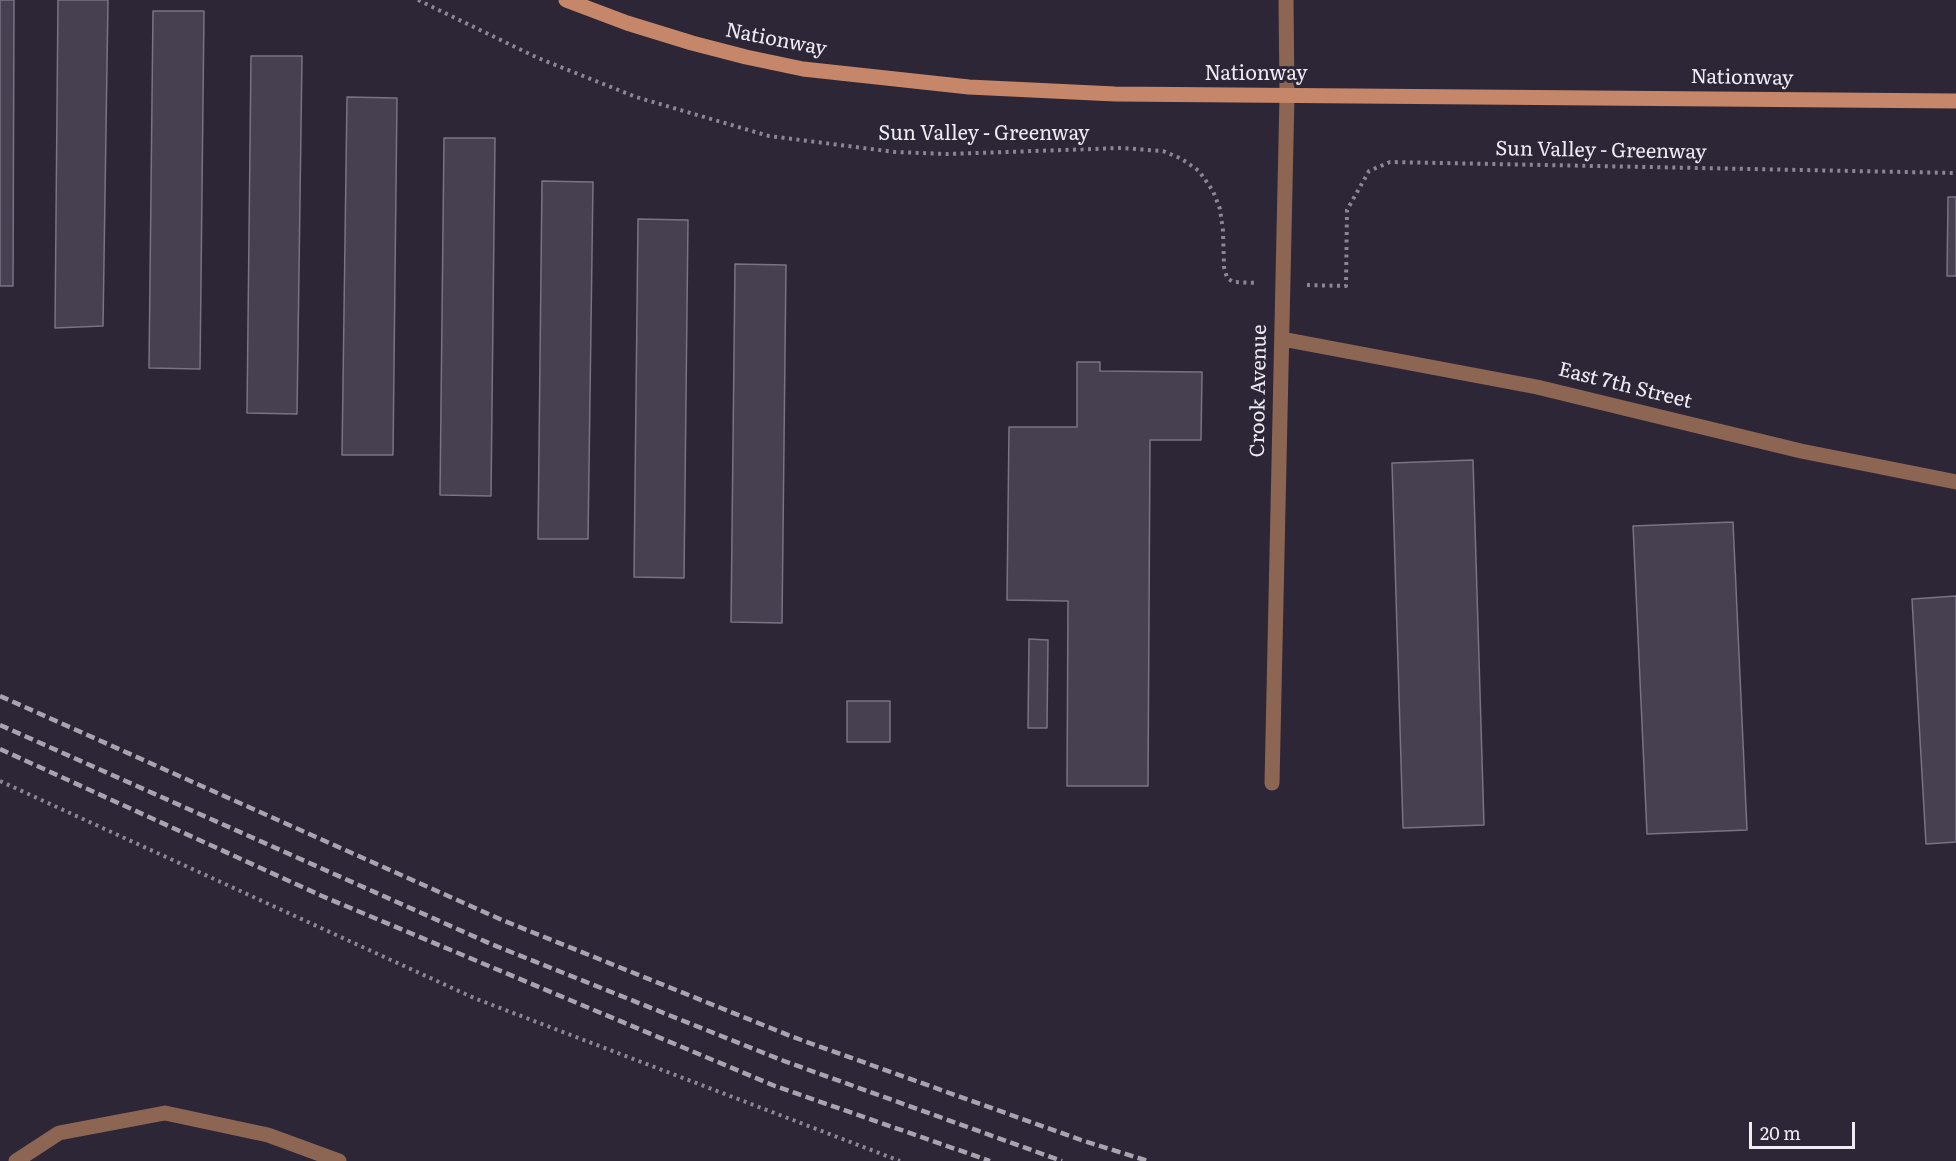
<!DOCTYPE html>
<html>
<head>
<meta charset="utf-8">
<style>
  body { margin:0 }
  #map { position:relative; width:1956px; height:1161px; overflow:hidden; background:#2c2636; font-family:Literata,serif }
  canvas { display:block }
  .scale { position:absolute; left:1749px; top:1122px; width:106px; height:27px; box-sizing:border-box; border:3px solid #eeebf5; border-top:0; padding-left:8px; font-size:18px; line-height:21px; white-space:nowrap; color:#eeebf5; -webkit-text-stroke:4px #2c2636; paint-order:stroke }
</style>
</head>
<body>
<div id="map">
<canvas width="1956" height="1161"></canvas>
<div class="scale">20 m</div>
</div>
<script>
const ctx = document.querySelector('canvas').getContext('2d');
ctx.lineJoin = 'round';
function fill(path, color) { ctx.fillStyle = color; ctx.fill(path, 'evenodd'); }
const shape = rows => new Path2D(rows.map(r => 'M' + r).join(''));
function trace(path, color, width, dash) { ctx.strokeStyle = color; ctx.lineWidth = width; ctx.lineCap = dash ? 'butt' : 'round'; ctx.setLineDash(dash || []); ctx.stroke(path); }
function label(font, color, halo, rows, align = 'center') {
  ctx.font = font + ' Literata,serif'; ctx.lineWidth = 6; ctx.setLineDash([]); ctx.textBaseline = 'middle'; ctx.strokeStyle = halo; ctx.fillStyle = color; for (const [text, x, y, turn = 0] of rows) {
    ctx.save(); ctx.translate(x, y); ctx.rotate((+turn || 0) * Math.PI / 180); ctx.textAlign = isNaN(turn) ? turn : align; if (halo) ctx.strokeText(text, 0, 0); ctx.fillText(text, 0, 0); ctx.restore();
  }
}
const building = shape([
  [0,0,14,0,13,286,0,286,0,0],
  [58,0,108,0,103,326,55,328,58,0],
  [153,11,204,11,200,369,149,368,153,11],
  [251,56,302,56,297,414,247,413,251,56],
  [347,97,397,98,393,455,342,455,347,97],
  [444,138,495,138,491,496,440,495,444,138],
  [542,181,593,182,588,539,538,539,542,181],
  [1948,197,1956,197,1956,276,1947,276,1948,197],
  [638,219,688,220,684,578,634,577,638,219],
  [735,264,786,265,782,623,731,622,735,264],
  [1077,362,1100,362,1100,371,1202,372,1201,440,1150,440,1148,786,1067,786,1068,601,1007,600,1009,427,1077,427,1077,362],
  [1473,460,1484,825,1403,828,1392,463,1473,460],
  [1733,522,1747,830,1647,834,1633,526,1733,522],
  [1956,596,1956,842,1926,844,1912,599,1956,596],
  [1029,639,1048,640,1047,728,1028,728,1029,639],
  [847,701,890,701,890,742,847,742,847,701]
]);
fill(building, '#464050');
trace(building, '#797385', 1.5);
trace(shape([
  [418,0,538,58,636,97,769,136,895,152,948,154,1121,148,1163,151,1182,159,1199,171,1213,191,1220,209,1223,231,1224,267,1227,278,1233,282,1257,283],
  [1307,285,1346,286,1347,210,1369,171,1390,162,1956,173],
  [0,781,474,998,900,1161]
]), '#8a8693', 4, [3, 4.5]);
trace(shape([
  [16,1161,59,1133,165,1113,268,1135,339,1161]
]), '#8d6553', 15);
trace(shape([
  [1282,339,1537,387,1801,451,1956,482],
  [1272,783,1287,95,1286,0]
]), '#8d6553', 15);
trace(shape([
  [566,0,627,23,692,43,746,57,803,69,969,87,1115,94,1956,101]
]), '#c68669', 15);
trace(shape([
  [0,696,502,920,793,1037,1081,1140,1148,1161],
  [0,725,491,944,784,1061,1062,1161],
  [0,749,322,896,775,1086,990,1161]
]), '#a7a3af', 4.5, [9, 4.5]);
label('20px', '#eeebf5', '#2c2636', [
  ["Nationway",776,40,11],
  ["Nationway",1256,74],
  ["Nationway",1742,78,1],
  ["Sun Valley - Greenway",984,134],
  ["Sun Valley - Greenway",1601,151,1],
  ["East 7th Street",1625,386,14],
  ["Crook Avenue",1259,391,-89]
]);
</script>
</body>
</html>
